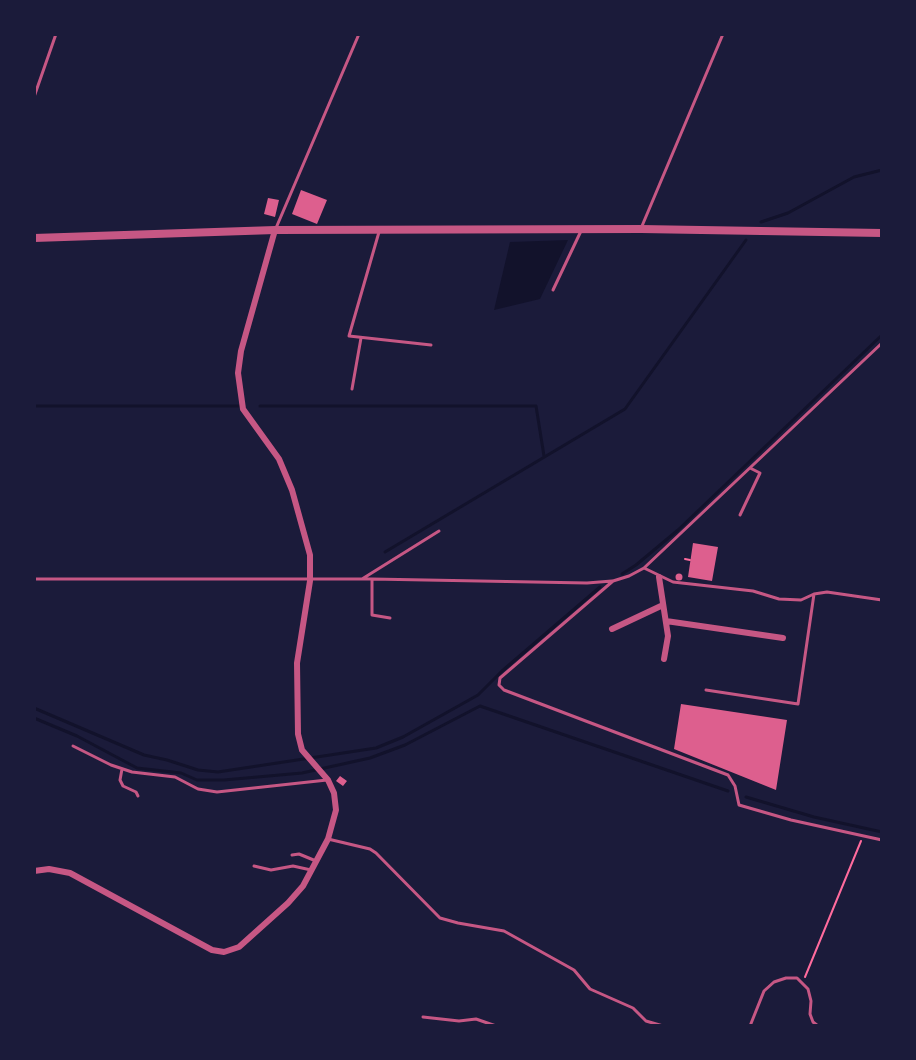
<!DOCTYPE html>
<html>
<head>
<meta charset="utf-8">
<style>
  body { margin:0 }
  #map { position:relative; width:916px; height:1060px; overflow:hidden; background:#1b1b3a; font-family:"Open Sans",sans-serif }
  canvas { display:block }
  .frame { position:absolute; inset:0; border:36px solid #1b1b3a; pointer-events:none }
</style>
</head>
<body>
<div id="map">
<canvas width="916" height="1060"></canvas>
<div class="frame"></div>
</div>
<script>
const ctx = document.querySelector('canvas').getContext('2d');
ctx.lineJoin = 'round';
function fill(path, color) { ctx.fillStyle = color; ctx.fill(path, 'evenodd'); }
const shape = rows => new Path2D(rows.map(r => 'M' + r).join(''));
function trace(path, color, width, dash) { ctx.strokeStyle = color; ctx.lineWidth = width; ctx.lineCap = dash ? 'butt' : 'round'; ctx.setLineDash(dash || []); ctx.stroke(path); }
fill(shape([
  [568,240,540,299,494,310,510,242]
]), '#12122b');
trace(shape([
  [761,222,788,213,854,177,882,170],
  [34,406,239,406],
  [260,406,536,406,544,456],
  [385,552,625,409,746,240],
  [622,574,636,565,678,530,882,335],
  [34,708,144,755,167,760,198,770,218,772,376,748,403,737,478,695,502,671,600,587],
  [34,718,77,736,137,768,181,773,197,780,224,780,302,773,370,758,405,745,480,706,728,791],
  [746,797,814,817,882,832]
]), '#12122b', 3);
fill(shape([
  [301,190,327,200,317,224,292,214],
  [268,198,279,200,275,217,264,214],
  [693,543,718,547,712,581,688,577],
  '675.5 577a3.5 3.5 0 1 1 7 0a3.5 3.5 0 1 1-7 0Z',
  [681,704,787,720,776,790,674,749],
  [340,776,347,781,343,786,336,781]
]), '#dd5f8e');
trace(shape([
  [685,559,690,560],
  [805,977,861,841]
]), '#ff6b9d', 2);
trace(shape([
  [34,97,56,34],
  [642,226,723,34],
  [276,228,359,34],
  [379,232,349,336,431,345],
  [553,290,581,231],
  [882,343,644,568,629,576,613,581,500,678,499,685,504,690,728,775,735,786,739,805,791,820,882,840],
  [352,389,361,338],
  [740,515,760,473,750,468],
  [644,568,673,582,753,591,779,599,801,600,814,594,827,592,882,600],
  [34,579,372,579,587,583,612,581],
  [362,579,439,531],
  [372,579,372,615,390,618],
  [706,690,798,704,814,594],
  [73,746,111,765,132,772,175,777,198,789,217,792,327,780],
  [122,769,120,780,123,786,136,792,138,796],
  [328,839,370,849,376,853,440,918,458,923,504,931,574,970,590,989,633,1008,646,1021,663,1026],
  [292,855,299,854,316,861],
  [254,866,271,870,293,866,311,870],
  [423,1017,459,1021,476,1019,496,1026],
  [750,1026,764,991,774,982,786,978,797,978,808,989,811,1001,810,1014,813,1022,818,1026]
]), '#c65784', 3);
trace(shape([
  [659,577,668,636,664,659],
  [666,621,783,638],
  [612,629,663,605],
  [34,871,49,869,70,873,212,950,224,952,239,947,288,903,303,886,328,839,336,810,334,793,328,780,302,750,298,734,297,663,310,581,310,555,292,490,279,459,243,409,238,373,241,351,275,230]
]), '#c65784', 6);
trace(shape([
  [34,238,275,230,641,229,882,233]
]), '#c65784', 8);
</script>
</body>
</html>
